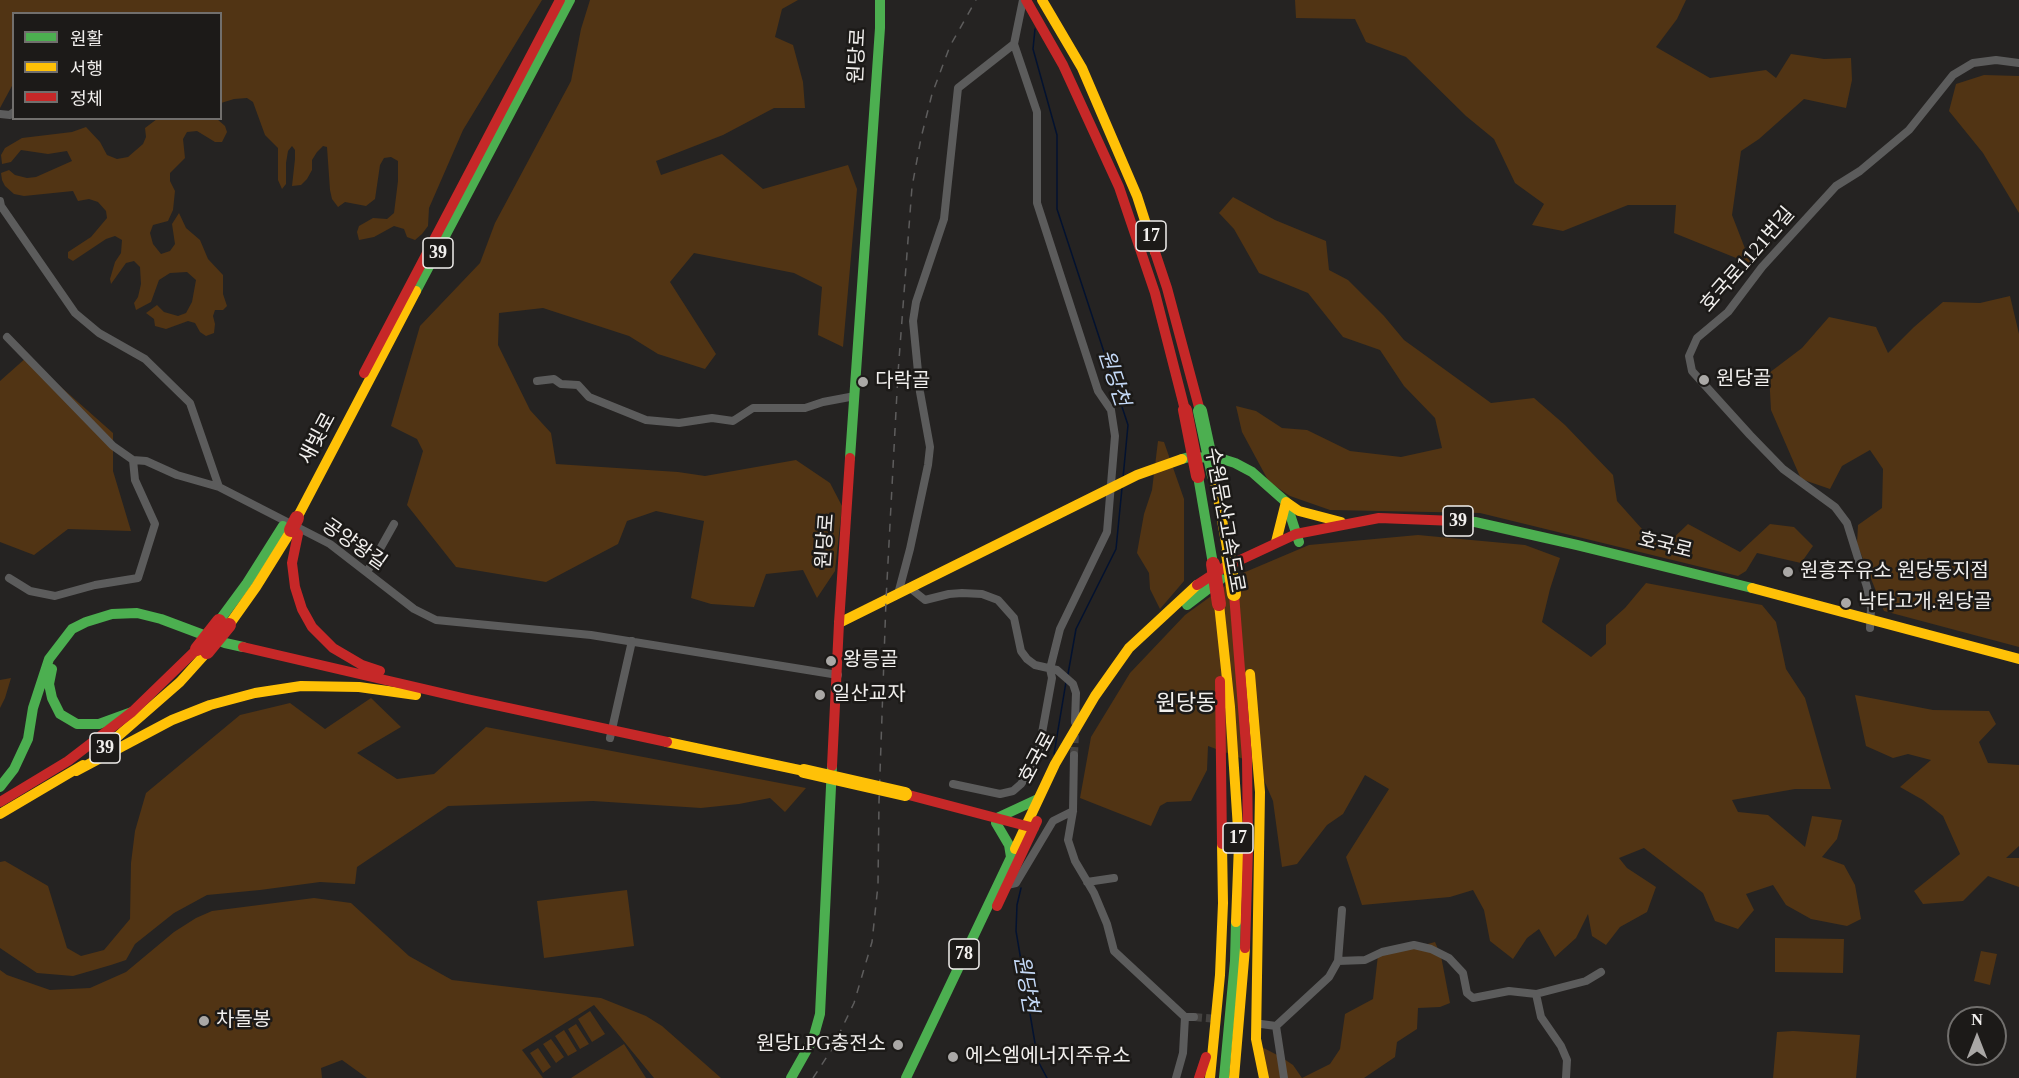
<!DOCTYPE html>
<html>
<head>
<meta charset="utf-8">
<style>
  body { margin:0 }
  #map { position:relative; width:2019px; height:1078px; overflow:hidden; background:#252322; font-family:"Times New Roman","Noto Sans KR",serif }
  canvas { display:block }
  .legend { position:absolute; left:12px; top:12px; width:210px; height:108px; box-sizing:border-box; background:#1c1a18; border:2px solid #716f6d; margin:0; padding:8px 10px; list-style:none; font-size:18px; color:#f1efed }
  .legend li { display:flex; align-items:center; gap:12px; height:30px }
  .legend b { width:30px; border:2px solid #716f6d }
  .north { position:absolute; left:1947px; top:1006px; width:60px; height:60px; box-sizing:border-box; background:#1c1a18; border:2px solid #716f6d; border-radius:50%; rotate:0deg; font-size:16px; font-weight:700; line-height:24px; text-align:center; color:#f1efed }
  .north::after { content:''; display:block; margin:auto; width:21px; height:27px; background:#aaa8a6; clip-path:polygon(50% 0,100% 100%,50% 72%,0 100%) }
</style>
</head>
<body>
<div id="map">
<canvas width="2019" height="1078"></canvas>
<ul class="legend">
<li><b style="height:8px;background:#4caf50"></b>원활</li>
<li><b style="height:8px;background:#ffc107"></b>서행</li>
<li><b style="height:8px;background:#c62828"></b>정체</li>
</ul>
<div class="north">N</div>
</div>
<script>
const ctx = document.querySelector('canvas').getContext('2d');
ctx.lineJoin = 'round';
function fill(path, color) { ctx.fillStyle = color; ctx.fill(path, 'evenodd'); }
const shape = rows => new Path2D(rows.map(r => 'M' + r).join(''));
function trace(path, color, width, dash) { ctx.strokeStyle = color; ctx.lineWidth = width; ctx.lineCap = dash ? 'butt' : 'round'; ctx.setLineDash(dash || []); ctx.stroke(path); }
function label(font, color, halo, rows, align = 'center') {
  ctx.font = font + ' "Times New Roman","Noto Sans KR",serif'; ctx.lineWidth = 5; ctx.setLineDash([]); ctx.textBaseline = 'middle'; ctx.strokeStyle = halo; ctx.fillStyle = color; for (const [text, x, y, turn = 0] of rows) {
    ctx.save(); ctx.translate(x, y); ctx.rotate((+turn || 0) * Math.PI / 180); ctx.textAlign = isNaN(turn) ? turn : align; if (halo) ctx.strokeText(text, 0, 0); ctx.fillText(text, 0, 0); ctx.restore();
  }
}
fill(shape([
  [0,0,542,0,463,130,429,208,428,226,422,234,415,240,407,237,404,229,394,226,374,237,359,240,357,232,359,226,373,218,387,219,394,213,398,181,398,161,391,157,384,158,380,165,375,199,366,206,345,202,338,207,332,199,330,190,327,147,323,146,317,152,312,160,312,170,307,179,301,185,292,186,295,159,295,150,292,146,288,151,286,163,286,184,282,189,278,180,278,148,265,135,253,102,247,98,234,99,221,103,220,14,14,14,13,84,0,108],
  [590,0,798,0,782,9,775,37,793,45,803,82,805,108,774,108,723,135,656,161,661,175,722,154,763,189,848,165,857,189,843,347,818,335,822,287,794,273,694,253,670,282,716,354,705,369,658,354,629,336,543,308,499,313,498,345,530,410,551,433,556,464,678,472,705,476,796,460,830,483,842,506,835,571,817,598,803,570,766,574,754,607,711,604,691,598,704,521,656,511,627,521,618,544,546,582,456,567,407,505,423,451,417,439,391,426,420,326,480,263,495,223,571,81,581,29],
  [1295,0,1686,0,1677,19,1656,47,1710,78,1766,70,1776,78,1791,54,1824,59,1851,58,1852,80,1846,108,1804,99,1759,139,1741,151,1732,215,1751,264,1674,233,1676,205,1628,205,1563,231,1532,225,1544,204,1515,183,1494,139,1466,116,1406,57,1366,42,1355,19,1296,18],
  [1984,75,2019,76,2019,213,1983,153,1949,111,1956,84],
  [157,119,217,119,225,126,227,132,222,142,215,142,197,131,187,132,183,139,185,158,170,173,170,181,175,191,173,210,168,221,153,225,150,233,153,244,161,254,170,251,175,244,172,224,179,213,186,228,200,240,208,259,223,275,223,294,227,306,223,310,215,310,213,316,215,324,214,333,206,336,200,332,195,323,188,321,166,329,155,326,154,319,146,313,157,305,164,312,178,316,186,313,192,302,196,280,187,272,170,273,159,280,151,302,136,310,134,303,138,297,141,284,140,267,134,261,126,263,111,284,110,279,115,262,121,253,122,240,115,236,106,239,73,261,68,258,68,252,91,237,107,218,106,211,98,202,89,199,78,201,73,191,24,196,14,194,5,186,2,180,1,173,9,170,15,175,27,178,36,177,72,161,67,151,48,154,21,150,11,162,2,164,1,155,5,148,22,138,72,132,86,127,100,142,107,155,117,159,128,157,143,144,146,137,145,128],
  [1233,197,1275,220,1326,241,1329,270,1348,280,1384,316,1404,340,1491,403,1534,398,1565,425,1613,475,1617,501,1642,529,1666,545,1688,524,1740,552,1770,524,1794,527,1813,546,1801,563,1757,553,1746,571,1738,576,1480,513,1330,510,1290,496,1269,482,1242,432,1236,406,1256,411,1282,428,1307,430,1350,451,1401,457,1442,448,1435,418,1404,386,1380,350,1343,337,1308,293,1259,273,1234,229,1219,213],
  [2010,296,2019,334,2019,647,1884,611,1857,544,1858,525,1882,508,1883,469,1870,450,1842,466,1830,489,1801,479,1771,410,1769,373,1802,348,1829,317,1876,327,1888,353,1914,327,1943,302,1980,303],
  [27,357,113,433,113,471,131,531,68,529,34,555,0,542,0,381],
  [1158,441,1164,442,1184,499,1184,581,1160,609,1150,589,1149,573,1137,553,1144,514,1152,490],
  [1418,535,1525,545,1560,558,1550,589,1542,622,1591,657,1606,644,1606,625,1625,608,1646,583,1762,605,1776,622,1786,669,1805,698,1831,789,1795,789,1732,800,1738,812,1768,815,1805,847,1812,816,1842,820,1837,839,1822,857,1844,865,1855,885,1861,919,1847,926,1811,919,1786,905,1773,885,1746,894,1754,910,1738,929,1715,921,1703,893,1644,848,1619,858,1627,868,1656,887,1647,912,1620,927,1606,945,1592,936,1588,914,1576,938,1555,957,1539,929,1527,938,1513,959,1490,941,1484,910,1473,890,1450,897,1362,905,1346,857,1389,789,1365,775,1343,814,1327,825,1297,864,1282,867,1273,801,1257,764,1208,746,1207,770,1191,801,1167,802,1160,806,1151,826,1080,798,1091,737,1130,673,1185,615,1243,573,1309,545],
  [11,678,5,698,0,708,0,680],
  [1855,695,1933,710,1989,711,1996,724,1979,742,1988,763,2019,765,2019,846,2006,858,2019,858,2019,887,1988,876,1963,901,1923,904,1914,891,1960,854,1943,816,1923,800,1900,787,1931,760,1908,754,1893,758,1866,746],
  [371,698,401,727,357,753,397,779,434,774,486,727,806,788,785,812,770,798,739,804,701,808,593,801,448,806,357,867,355,884,320,882,260,890,207,895,174,913,135,944,126,960,111,965,73,976,37,973,0,948,0,862,5,861,48,886,67,948,81,956,104,950,130,919,131,863,135,831,146,793,240,715,290,703,325,729],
  [627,890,634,946,544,958,537,901],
  [314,898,351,903,409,956,452,980,601,998,646,1016,662,1026,721,1078,654,1078,594,1005,522,1050,543,1078,367,1078,342,1060,321,1068,322,1078,0,1078,0,970,7,975,50,990,90,988,126,972,174,932,196,918,212,911],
  [1775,938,1844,939,1843,973,1775,972],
  [1435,942,1441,956,1450,1003,1440,1007,1418,1008,1417,1029,1397,1042,1395,1057,1364,1078,1266,1078,1256,1044,1281,1057,1293,1065,1302,1078,1330,1064,1340,1049,1345,1014,1373,999,1378,955,1406,950],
  [1981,951,1997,954,1990,985,1974,981],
  [590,1011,605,1034,592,1042,578,1019],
  [576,1024,589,1044,580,1049,568,1029],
  [564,1030,577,1051,568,1056,555,1036],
  [1793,1031,1860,1035,1856,1078,1773,1078,1777,1032],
  [551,1039,564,1057,556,1063,543,1044],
  [624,1044,646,1078,571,1078],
  [538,1048,551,1067,543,1073,530,1053]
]), '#513414');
trace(shape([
  [1035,29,1033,49,1057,135,1057,209,1128,425,1123,478],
  [1068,674,1076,629,1116,549,1122,488],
  [1054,754,1066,682],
  [1021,888,1017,905,1016,931,1038,1061,1047,1078]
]), '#031230', 1.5);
trace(shape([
  [1074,755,1075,733],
  [1194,1017,1217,1019]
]), '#444240', 8, [8, 4]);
trace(shape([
  [0,114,10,115,14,112],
  [0,201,1,206,75,313,99,333,145,359,190,403,219,487,330,544,414,609,436,620,591,635,838,675],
  [7,337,113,446,133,460,146,461,177,475,219,487],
  [537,381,554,379,561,384,578,385,589,397,646,420,679,423,712,418,733,421,753,408,805,408,823,402,855,396],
  [367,572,394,524],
  [9,578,30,591,55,596,95,585,138,578,155,524,135,480,133,460],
  [910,588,925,600,949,594,962,593,982,594,998,600,1014,618,1021,651,1027,659,1035,665,1057,670,1073,684,1076,693,1075,722],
  [898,594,910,549,928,465,930,447,920,392,913,321,916,302,944,219,958,88,1014,44],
  [1870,628,1871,608,1867,587,1847,523,1835,507,1783,469,1750,435,1692,371,1689,356,1697,338,1728,312,1762,267,1836,186,1860,171,1909,130,1953,75,1973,63,1996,60,2019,63],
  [610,738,632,641],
  [1074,755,1073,811,1068,840,1075,861,1094,893,1107,924,1114,951,1185,1017,1194,1017],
  [953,784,1000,794,1013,791,1021,784,1033,766,1038,755,1052,678,1050,669,1060,629,1107,532,1115,436,1111,410,1098,391,1037,203,1037,112,1014,44,1023,0],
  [1087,882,1114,878],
  [1007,885,1016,883,1053,821,1073,811],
  [1338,961,1365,960,1382,952,1414,945,1431,949,1449,958,1463,973,1467,993,1473,998,1509,991,1536,994,1586,981,1601,972],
  [1536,994,1541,1017,1561,1046,1567,1060,1566,1078],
  [1261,1024,1276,1026,1284,1078],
  [1276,1026,1329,977,1338,961,1342,910],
  [1176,1078,1183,1053,1185,1017]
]), '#5c5c5c', 8);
trace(shape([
  [416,291,570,0],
  [850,458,880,28,880,0],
  [1182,459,1189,457,1219,458,1235,463,1252,472,1286,502,1299,542],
  [1198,476,1213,564],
  [1455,521,1475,522,1577,545,1752,588],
  [1187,605,1221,579],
  [219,621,247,583,283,526],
  [52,669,49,684,52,698,60,714,77,724,99,724,132,712],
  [0,787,14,769,28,739,33,708,49,659,72,629,86,622,112,614,137,613,161,619,225,643,243,647],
  [997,818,1038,799],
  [996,823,1009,845,1011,857],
  [791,1078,813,1039,820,1014,832,766],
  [906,1078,1015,849],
  [1224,1078,1235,961,1236,922]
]), '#4caf50', 10);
trace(shape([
  [1042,0,1082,68,1137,196,1155,252],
  [1214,476,1228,553],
  [297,518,416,291],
  [1276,542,1286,502,1299,511,1341,522],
  [1752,588,2019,659],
  [1219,604,1230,707,1239,844,1236,922],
  [839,623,1137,475,1182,459],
  [229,625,256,587,289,534],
  [1250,674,1260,792,1256,1039,1264,1078],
  [667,742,804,771],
  [101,751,180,682,207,652],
  [76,771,172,720,210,705,255,693,301,686,359,687,416,695],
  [0,814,83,765],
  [1015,849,1055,764,1095,696,1129,648,1197,585],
  [1210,1078,1220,975,1223,903,1222,844],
  [1234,1078,1245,948]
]), '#ffc107', 10);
trace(shape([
  [1026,0,1063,65,1119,187,1155,293,1185,410],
  [1155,252,1167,288,1200,411],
  [364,373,560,0],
  [298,534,292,563,295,587,302,609,312,627,333,648,362,665,380,671],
  [1197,585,1223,568,1296,534,1379,518,1455,521],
  [1234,594,1247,758,1248,848,1245,948],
  [243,647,467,699,667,742],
  [1220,681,1222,844],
  [832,766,839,623,850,458],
  [905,794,1034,828],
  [0,802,68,761,132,712,197,649],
  [997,906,1037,821],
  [1199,1078,1206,1057]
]), '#c62828', 10);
trace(shape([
  [813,1078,832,1049,854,1003,872,942,878,885,879,802,886,600,898,373,912,187,921,138,932,94,950,46,976,0]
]), '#5e5d5d', 1.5, [8, 8]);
trace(shape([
  [1200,411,1214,476]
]), '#4caf50', 14);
trace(shape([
  [1228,553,1234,594],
  [804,771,905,794]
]), '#ffc107', 14);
trace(shape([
  [1185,410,1198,476],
  [291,530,297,518],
  [1213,564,1219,604],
  [197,649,219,621],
  [207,652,229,625]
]), '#c62828', 14);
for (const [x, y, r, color] of [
  [1704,380,6,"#aaa8a6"],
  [863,382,6,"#aaa8a6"],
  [1788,572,6,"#aaa8a6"],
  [1846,603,6,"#aaa8a6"],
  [831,661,6,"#aaa8a6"],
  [820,695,6,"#aaa8a6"],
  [204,1021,6,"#aaa8a6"],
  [898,1045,6,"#aaa8a6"],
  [953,1057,6,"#aaa8a6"]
]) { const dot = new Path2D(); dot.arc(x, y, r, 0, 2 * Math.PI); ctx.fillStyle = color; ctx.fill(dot); trace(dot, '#1c1a18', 2); }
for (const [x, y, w] of [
  [1151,236,30],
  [438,253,30],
  [1458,521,30],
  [105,748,30],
  [1238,838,30],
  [964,954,30]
]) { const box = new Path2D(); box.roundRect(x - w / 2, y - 15, w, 30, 4.5); ctx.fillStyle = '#1c1a18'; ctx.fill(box); trace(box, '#f1efed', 1.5); }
label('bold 18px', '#f1efed', null, [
  ["17",1151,236],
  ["39",438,253],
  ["39",1458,521],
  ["39",105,748],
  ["17",1238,838],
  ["78",964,954]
]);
label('20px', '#f1efed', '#1c1a18', [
  ["원당로",858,56,-87],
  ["호국로1121번길",1748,260,-49],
  ["새빛로",318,439,-62],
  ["수원문산고속도로",1224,520,80],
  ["원당로",826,541,-86],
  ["공양왕길",354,545,35],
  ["호국로",1665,546,14],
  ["호국로",1038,758,-62]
]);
label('20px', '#f1efed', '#1c1a18', [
  ["원당골",1716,380],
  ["다락골",875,382],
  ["원흥주유소 원당동지점",1800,572],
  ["낙타고개.원당골",1858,603],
  ["왕릉골",843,661],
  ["일산교자",832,695],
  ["차돌봉",216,1021],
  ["원당LPG충전소",886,1045,"right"],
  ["에스엠에너지주유소",965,1057]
], 'left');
label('italic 21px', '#c4d9f7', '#1c1a18', [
  ["원당천",1113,378,72],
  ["원당천",1025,984,80]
]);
label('22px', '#f1efed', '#1c1a18', [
  ["원당동",1186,704]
]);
</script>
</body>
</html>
